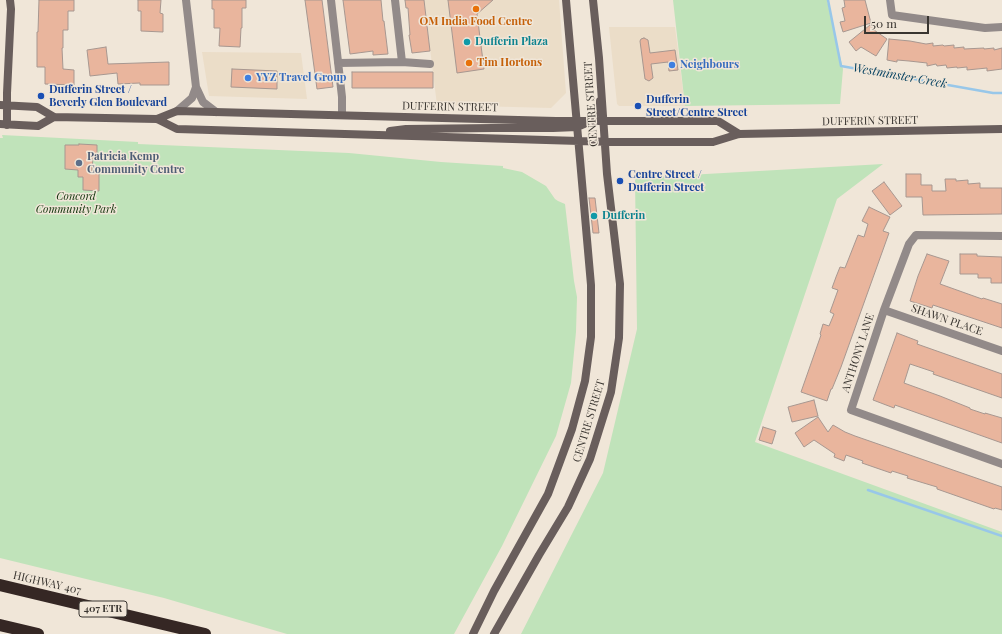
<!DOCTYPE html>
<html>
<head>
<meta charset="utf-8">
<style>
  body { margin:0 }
  #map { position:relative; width:1002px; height:634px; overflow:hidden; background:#f0e6d8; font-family:"Playfair Display",serif }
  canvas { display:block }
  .scale { position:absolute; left:864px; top:16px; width:65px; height:18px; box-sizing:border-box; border:2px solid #393530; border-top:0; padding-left:5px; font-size:12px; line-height:14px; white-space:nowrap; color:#393530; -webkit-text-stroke:3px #f0e6d8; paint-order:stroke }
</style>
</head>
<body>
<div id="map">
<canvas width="1002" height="634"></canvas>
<div class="scale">50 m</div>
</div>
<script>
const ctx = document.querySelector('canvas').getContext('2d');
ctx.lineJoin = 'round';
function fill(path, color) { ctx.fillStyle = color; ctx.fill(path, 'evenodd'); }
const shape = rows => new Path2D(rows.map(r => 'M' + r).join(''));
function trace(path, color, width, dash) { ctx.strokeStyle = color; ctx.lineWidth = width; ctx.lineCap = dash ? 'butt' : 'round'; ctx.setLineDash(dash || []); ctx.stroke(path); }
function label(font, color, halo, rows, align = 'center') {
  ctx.font = font + ' "Playfair Display",serif'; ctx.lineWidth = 3; ctx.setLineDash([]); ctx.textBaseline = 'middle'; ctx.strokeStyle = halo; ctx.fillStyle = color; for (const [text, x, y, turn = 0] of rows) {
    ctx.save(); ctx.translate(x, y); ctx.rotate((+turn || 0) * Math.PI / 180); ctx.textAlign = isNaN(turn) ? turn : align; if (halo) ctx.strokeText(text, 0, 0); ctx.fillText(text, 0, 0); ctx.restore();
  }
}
fill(shape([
  [424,0,559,0,566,93,551,108,437,105],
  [609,27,675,27,685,106,619,106,617,104],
  [202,52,301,53,307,99,209,96]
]), '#ebddc8');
fill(shape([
  [673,0,827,0,843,69,840,104,685,106],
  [2,135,138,142,138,144,349,153,441,162,503,166,503,168,522,172,546,186,555,199,558,201,565,204,574,281,577,297,576,332,571,383,556,436,502,546,454,634,287,634,164,598,0,558,0,138,3,138],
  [883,164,837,199,755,442,1002,532,1002,634,521,634,603,473,637,329,635,178]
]), '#c0e3ba');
trace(shape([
  [828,0,841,66,993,93,1002,93],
  [868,490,1002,536]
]), '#98c7e9', 2.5);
const building = shape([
  [39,0,74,0,74,11,68,11,68,30,63,30,63,48,62,48,63,69,74,70,74,85,45,84,45,67,37,67,37,32,38,32,39,0],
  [138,0,161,0,160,13,163,14,163,32,141,31,141,11,138,11,138,0],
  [212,0,246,0,246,8,242,8,242,28,241,28,240,47,219,46,220,28,214,28,214,9,212,9,212,0],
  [305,0,322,0,333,87,317,89,305,0],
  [343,0,381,0,383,21,384,21,388,54,373,55,373,51,350,54,343,0],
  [405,0,424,0,430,51,412,53,409,35,410,35,408,8,406,8,405,0],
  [448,0,493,0,477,14,484,69,457,73,448,0],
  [844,0,865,0,871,23,843,32,840,22,845,21,842,8,845,7,844,0],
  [870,25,874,30,887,39,876,56,861,47,856,51,849,42,870,25],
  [644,38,648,40,650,53,675,50,678,70,669,71,668,62,651,64,653,78,649,81,645,79,640,41,641,39,644,38],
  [889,39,910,41,926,44,933,43,933,46,943,45,944,46,954,45,954,48,964,47,964,49,984,48,984,49,994,48,994,50,1002,48,1002,69,987,71,987,68,967,70,967,67,957,68,957,67,947,68,946,65,937,66,936,64,927,66,927,63,909,61,897,60,897,62,887,60,889,39],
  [106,47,108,64,169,62,169,85,140,85,140,83,118,84,117,73,90,76,87,50,106,47],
  [232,69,277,71,277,89,231,87,232,69],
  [352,72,433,72,433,88,352,88,352,72],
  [79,144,97,145,97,156,93,156,92,171,99,171,99,191,83,190,83,177,78,177,78,170,65,169,65,145,79,145,79,144],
  [906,174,921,174,921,185,932,185,932,191,946,191,945,179,956,179,956,181,968,180,968,184,980,183,980,188,1002,188,1002,214,923,215,922,197,906,197,906,174],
  [884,182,902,206,890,215,872,191,884,182],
  [589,198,595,198,599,233,593,233,589,198],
  [869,207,890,217,883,231,889,233,841,367,832,389,831,389,827,401,801,392,821,335,820,334,823,324,829,326,834,314,830,312,838,290,832,288,836,277,840,267,845,268,858,235,864,237,868,224,862,221,869,207],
  [927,254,949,261,940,284,982,299,983,298,1002,304,1002,328,933,305,932,308,910,301,918,276,927,254],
  [960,254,977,254,977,256,1002,257,1002,283,991,283,991,278,978,278,978,274,960,274,960,254],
  [897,333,918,341,917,344,1002,374,1002,398,933,374,934,372,910,364,904,383,940,396,970,408,970,409,985,414,985,413,1002,418,1002,443,895,405,894,408,873,400,897,333],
  [814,400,818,416,792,422,788,407,814,400],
  [818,417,828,432,833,425,845,432,855,436,1002,487,1002,510,995,508,994,509,937,489,937,487,907,478,908,476,892,471,891,473,862,463,863,461,846,455,844,461,834,457,835,454,814,440,804,447,795,433,818,417],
  [763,427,776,431,772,444,759,440,763,427]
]);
fill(building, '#e9b59d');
trace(building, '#a79790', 1);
trace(shape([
  [186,0,196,87,203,102,216,112],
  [331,0,342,97,342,115],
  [395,0,402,62],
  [890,0,892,15,985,28,1002,27],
  [338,63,402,62,430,64],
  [177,111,192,98,196,87],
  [1002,236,916,235,909,244,884,310,851,410,1002,464],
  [884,310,1002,351]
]), '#928a89', 8);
trace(shape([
  [0,105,37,107,54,117,157,119,177,129,613,142,713,142,739,134,1002,129],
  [157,119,177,111,556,121,718,121,739,134],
  [0,124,38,126,54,117],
  [7,125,7,93,11,9,10,0],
  [390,131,406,129,493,128,553,128,577,127,584,124,589,121,596,114,600,105,600,101],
  [473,634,494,591,548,494,572,429,585,381,591,337,591,285,566,0],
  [494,634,539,555,568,507,590,459,611,392,619,338,620,284,607,174,599,58,593,0]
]), '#695e5c', 8);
trace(shape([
  [0,585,205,634],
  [0,625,38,634]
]), '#352724', 12);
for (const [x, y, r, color] of [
  [476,9,4,"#e8710a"],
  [467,42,4,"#0f9aa8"],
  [469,63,4,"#e8710a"],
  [672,65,4,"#3f7fe0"],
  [248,78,4,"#3f7fe0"],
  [41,96,4,"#1a4fb4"],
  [638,106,4,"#1a4fb4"],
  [79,163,4,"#5c6f8a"],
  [620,181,4,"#1a4fb4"],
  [594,216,4,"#0f9aa8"]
]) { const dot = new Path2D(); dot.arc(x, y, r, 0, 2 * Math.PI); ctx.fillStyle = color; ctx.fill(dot); trace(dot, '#f0e6d8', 1.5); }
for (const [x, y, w] of [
  [103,609,48]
]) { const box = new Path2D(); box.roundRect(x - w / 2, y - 8, w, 16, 3); ctx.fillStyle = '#f0e6d8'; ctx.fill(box); trace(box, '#393530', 1); }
label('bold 10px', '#393530', null, [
  ["407 ETR",103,609]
]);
label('bold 11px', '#c56008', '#f0e6d8', [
  ["OM India Food Centre",476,22],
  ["Tim Hortons",477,63,"left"]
]);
label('bold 11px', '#0d838f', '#f0e6d8', [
  ["Dufferin Plaza",475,42],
  ["Dufferin",602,216]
], 'left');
label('bold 11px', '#366cbe', '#f0e6d8', [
  ["Neighbours",680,65],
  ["YYZ Travel Group",256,78]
], 'left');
label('bold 11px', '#164399', '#f0e6d8', [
  ["Dufferin Street /",49,90],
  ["Beverly Glen Boulevard",49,103],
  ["Dufferin",646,100],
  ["Street/Centre Street",646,113],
  ["Centre Street /",628,175],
  ["Dufferin Street",628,188]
], 'left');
label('11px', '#393530', '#f0e6d8', [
  ["CENTRE STREET",591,104,-94],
  ["DUFFERIN STREET",450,107,1],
  ["DUFFERIN STREET",870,121,-1],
  ["SHAWN PLACE",947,320,19],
  ["ANTHONY LANE",858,353,-72],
  ["CENTRE STREET",589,421,-73],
  ["HIGHWAY 407",47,583,13]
]);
label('bold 11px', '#4e5e75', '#f0e6d8', [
  ["Patricia Kemp",87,157],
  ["Community Centre",87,170]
], 'left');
label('italic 11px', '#0e3209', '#f0e6d8', [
  ["Concord",76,197],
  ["Community Park",76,210]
]);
label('italic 12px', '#003e5e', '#f0e6d8', [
  ["Westminster Creek",900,76,10]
]);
</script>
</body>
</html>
